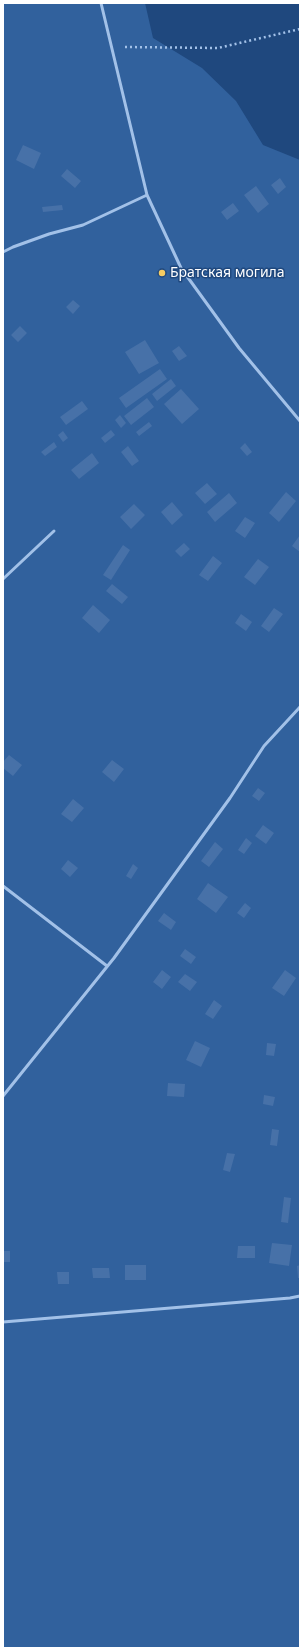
<!DOCTYPE html>
<html>
<head>
<meta charset="utf-8">
<style>
  body { margin:0 }
  #map { position:relative; width:303px; height:1651px; overflow:hidden; background:#1f487e; font-family:"Noto Sans",sans-serif }
  canvas { display:block }
  .frame { position:absolute; inset:0; border:4px solid #fff; pointer-events:none }
</style>
</head>
<body>
<div id="map">
<canvas width="303" height="1651"></canvas>
<div class="frame"></div>
</div>
<script>
const ctx = document.querySelector('canvas').getContext('2d');
ctx.lineJoin = 'round';
function fill(path, color) { ctx.fillStyle = color; ctx.fill(path, 'evenodd'); }
const shape = rows => new Path2D(rows.map(r => 'M' + r).join(''));
function trace(path, color, width, dash) { ctx.strokeStyle = color; ctx.lineWidth = width; ctx.lineCap = dash ? 'butt' : 'round'; ctx.setLineDash(dash || []); ctx.stroke(path); }
function label(font, color, halo, rows, align = 'center') {
  ctx.font = font + ' "Noto Sans",sans-serif'; ctx.lineWidth = 3; ctx.setLineDash([]); ctx.textBaseline = 'middle'; ctx.strokeStyle = halo; ctx.fillStyle = color; for (const [text, x, y, turn = 0] of rows) {
    ctx.save(); ctx.translate(x, y); ctx.rotate((+turn || 0) * Math.PI / 180); ctx.textAlign = isNaN(turn) ? turn : align; if (halo) ctx.strokeText(text, 0, 0); ctx.fillText(text, 0, 0); ctx.restore();
  }
}
fill(shape([
  [3,3,145,3,153,38,202,68,236,101,263,145,300,160,300,1648,3,1648]
]), '#31619d');
fill(shape([
  [23,145,41,153,34,169,16,160],
  [67,169,81,181,75,188,61,176],
  [280,178,286,187,278,194,271,185],
  [256,186,269,204,258,213,244,195],
  [233,203,239,211,227,220,221,212],
  [62,205,63,210,43,212,42,207],
  [73,300,80,306,73,314,66,307],
  [20,326,27,333,18,342,11,335],
  [145,340,159,363,139,374,125,352],
  [179,346,187,356,179,361,172,351],
  [160,369,167,379,126,408,119,398],
  [171,379,176,386,157,401,152,394],
  [181,389,199,409,182,424,164,404],
  [147,398,154,407,131,425,124,416],
  [82,401,88,409,66,425,60,417],
  [120,415,126,423,121,428,115,420],
  [149,422,152,426,139,436,136,432],
  [111,430,115,435,105,443,101,438],
  [63,431,68,438,63,442,58,435],
  [54,442,57,447,45,456,41,452],
  [245,443,252,452,247,456,240,448],
  [128,446,139,461,132,466,121,452],
  [92,453,99,463,79,479,71,470],
  [207,483,217,494,205,504,195,493],
  [286,492,296,501,279,522,269,513],
  [229,493,237,503,215,522,207,512],
  [172,502,183,515,172,525,161,512],
  [134,504,145,515,131,529,120,517],
  [245,517,255,523,245,538,235,531],
  [300,535,300,552,292,546],
  [184,543,190,549,181,557,175,551],
  [123,545,130,550,111,580,103,575],
  [213,556,222,563,208,581,199,575],
  [258,559,269,567,255,585,244,577],
  [112,584,128,597,122,604,106,591],
  [93,605,110,620,99,633,82,618],
  [274,608,283,614,269,632,261,626],
  [241,614,252,622,246,631,235,623],
  [9,755,22,765,13,776,3,768,3,762],
  [112,760,124,769,114,782,102,772],
  [258,788,265,793,259,801,252,796],
  [73,799,84,808,72,822,61,814],
  [263,825,274,833,266,844,255,836],
  [246,838,252,843,244,854,238,850],
  [215,842,223,849,209,867,201,861],
  [68,860,78,868,70,877,61,869],
  [133,864,138,868,131,879,126,876],
  [208,883,228,897,216,913,197,899],
  [245,903,251,908,244,918,237,913],
  [164,913,176,922,171,930,158,921],
  [185,949,196,957,191,964,180,956],
  [162,970,171,977,162,989,153,982],
  [285,970,296,978,284,996,272,988],
  [185,974,197,982,190,991,178,982],
  [214,1000,222,1006,213,1019,205,1014],
  [195,1041,210,1048,201,1067,186,1060],
  [267,1043,276,1044,274,1056,266,1055],
  [168,1083,185,1084,184,1097,167,1096],
  [264,1095,275,1097,273,1106,263,1104],
  [272,1129,279,1130,277,1146,270,1145],
  [227,1153,235,1154,230,1172,223,1170],
  [284,1197,291,1198,288,1223,281,1222],
  [272,1243,292,1245,289,1266,269,1263],
  [238,1246,255,1246,255,1258,237,1258],
  [3,1251,10,1251,10,1262,3,1262],
  [125,1265,146,1265,146,1280,125,1280],
  [300,1265,300,1278,298,1278,297,1266],
  [92,1268,109,1268,110,1278,93,1278],
  [57,1272,69,1272,69,1284,58,1284]
]), '#4771a8');
trace(shape([
  [125,47,218,48,300,29]
]), '#a2c1e8', 2.5, [2, 3]);
trace(shape([
  [101,3,147,195,181,268,239,348,300,421],
  [3,252,13,247,49,234,83,225,147,195],
  [3,579,54,531],
  [3,886,107,966],
  [3,1096,114,958,230,798,264,746,300,707],
  [3,1322,290,1298,300,1296]
]), '#a2c1e8', 3);
for (const [x, y, r, color] of [
  [162,273,4,"#f6cc62"]
]) { const dot = new Path2D(); dot.arc(x, y, r, 0, 2 * Math.PI); ctx.fillStyle = color; ctx.fill(dot); trace(dot, '#1f487e', 1.5); }
label('14px', '#fff', '#1f487e', [
  ["Братская могила",170,273]
], 'left');
</script>
</body>
</html>
